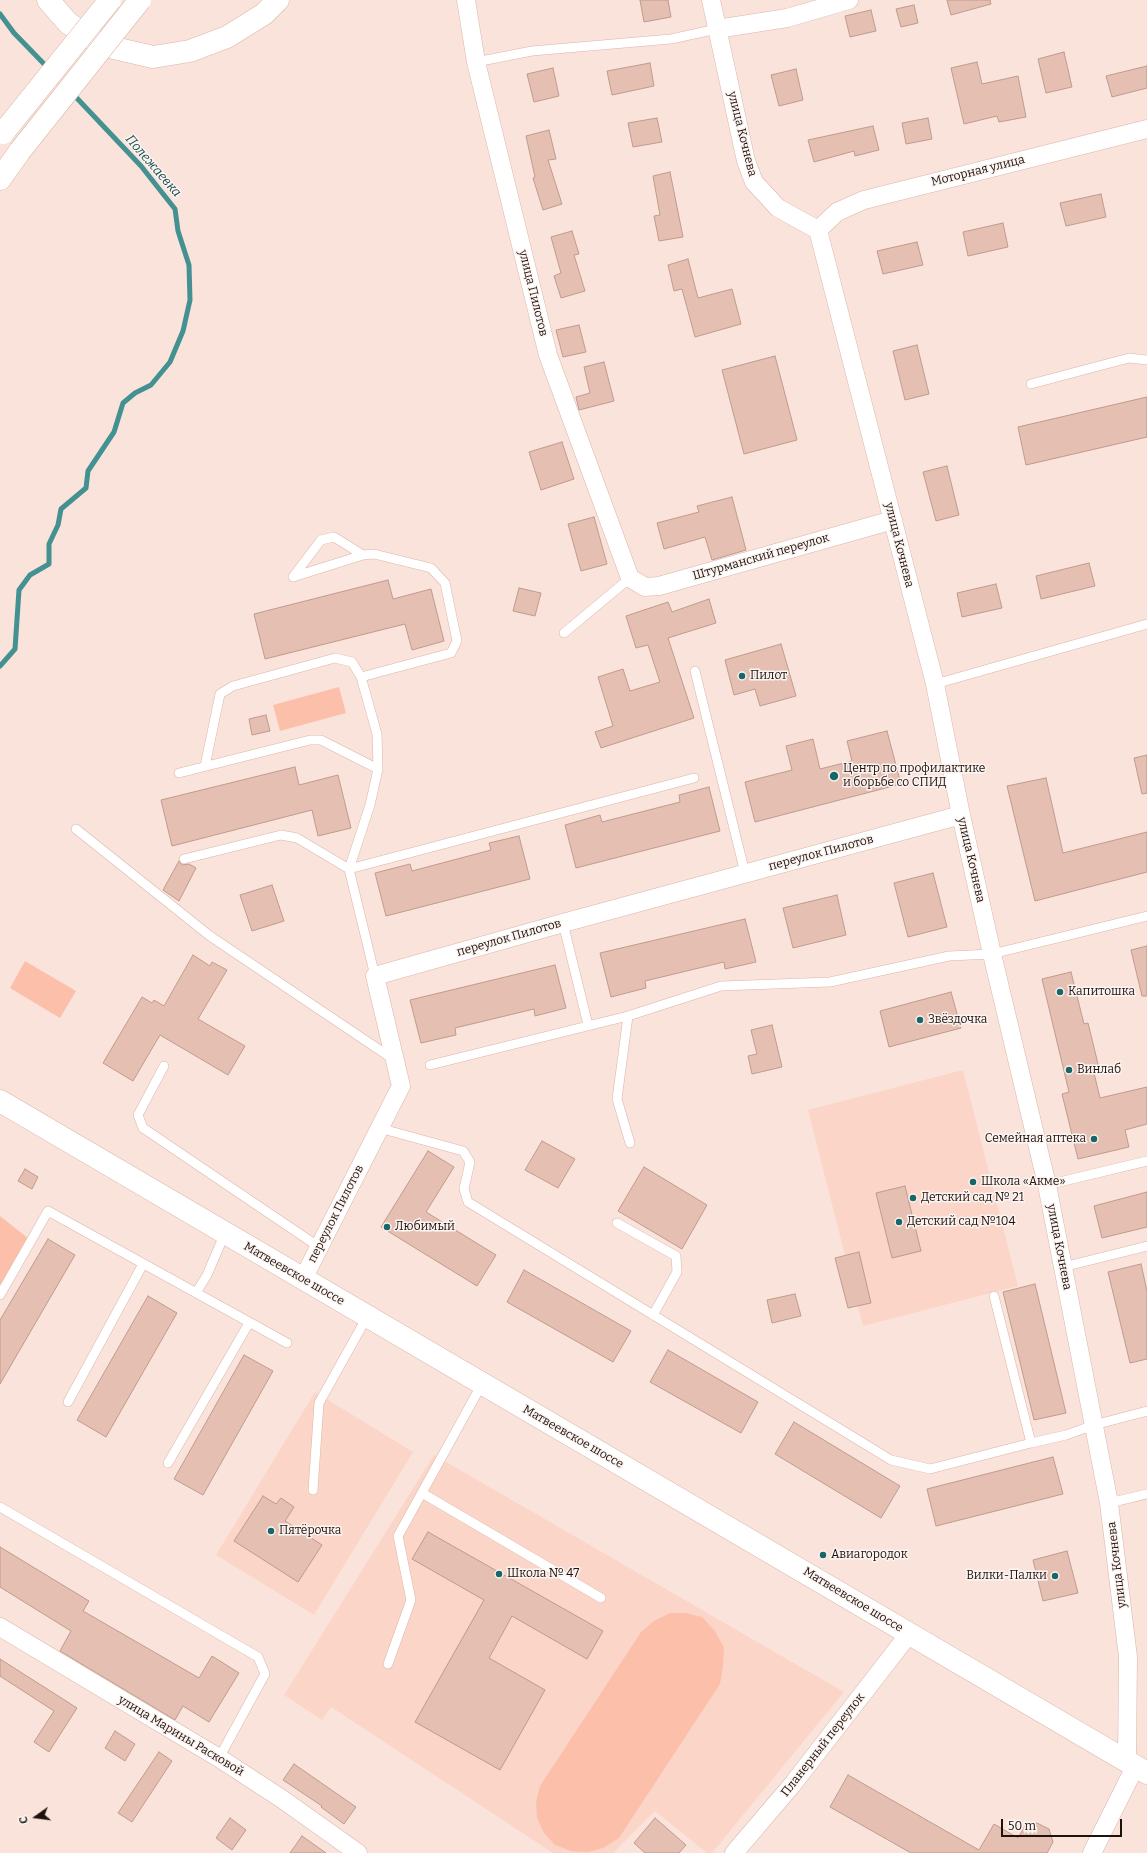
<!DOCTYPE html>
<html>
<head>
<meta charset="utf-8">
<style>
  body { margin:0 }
  #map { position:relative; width:1147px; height:1853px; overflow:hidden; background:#fae3da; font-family:Bitter,serif }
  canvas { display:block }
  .north { position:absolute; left:16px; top:1797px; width:40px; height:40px; -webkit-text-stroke:3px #fcf4f1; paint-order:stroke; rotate:256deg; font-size:11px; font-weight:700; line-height:16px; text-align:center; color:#1e120d }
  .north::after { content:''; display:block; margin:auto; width:14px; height:18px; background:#1e120d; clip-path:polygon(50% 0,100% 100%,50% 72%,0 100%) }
  .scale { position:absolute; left:1001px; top:1819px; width:121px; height:18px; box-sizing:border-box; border:2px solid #1e120d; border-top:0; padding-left:5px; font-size:12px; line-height:14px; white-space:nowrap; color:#1e120d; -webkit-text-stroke:3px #fcf4f1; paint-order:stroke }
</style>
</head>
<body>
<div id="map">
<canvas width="1147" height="1853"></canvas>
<div class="north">С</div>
<div class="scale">50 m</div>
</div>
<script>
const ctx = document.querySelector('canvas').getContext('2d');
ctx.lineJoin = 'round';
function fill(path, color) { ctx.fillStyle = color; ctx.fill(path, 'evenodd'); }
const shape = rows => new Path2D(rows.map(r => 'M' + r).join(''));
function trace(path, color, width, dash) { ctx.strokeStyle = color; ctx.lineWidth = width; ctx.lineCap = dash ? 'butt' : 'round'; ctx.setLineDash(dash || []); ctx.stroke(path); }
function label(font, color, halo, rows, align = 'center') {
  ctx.font = font + ' Bitter,serif'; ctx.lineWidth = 3; ctx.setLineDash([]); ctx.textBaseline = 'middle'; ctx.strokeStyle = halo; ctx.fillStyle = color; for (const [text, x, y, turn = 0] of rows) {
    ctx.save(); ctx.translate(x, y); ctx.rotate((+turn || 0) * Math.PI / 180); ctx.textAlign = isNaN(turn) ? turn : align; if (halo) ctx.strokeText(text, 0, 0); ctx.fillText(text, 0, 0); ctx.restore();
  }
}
fill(shape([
  [963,1070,1018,1286,863,1326,808,1110],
  [315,1392,413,1452,314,1615,216,1555],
  [434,1455,844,1692,712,1853,707,1853,655,1811,613,1853,553,1853,331,1707,322,1720,284,1695]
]), '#fbd6c8');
fill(shape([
  [339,687,346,713,280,731,273,705],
  [25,961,76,991,60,1018,10,988],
  [0,1216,29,1239,0,1289],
  [670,1613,686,1613,702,1617,715,1631,724,1648,723,1666,720,1684,619,1838,603,1848,588,1852,571,1851,555,1845,544,1833,537,1818,536,1802,540,1786,641,1632,654,1621]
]), '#fcc0aa');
trace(shape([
  [0,14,14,33,48,68],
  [0,666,15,649,19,590,30,575,49,564,49,544,58,525,61,509,86,488,88,471,114,432,123,403,135,393,151,385,170,362,183,331,190,300,189,265,178,231,175,209,141,166,73,94]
]), '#449191', 5);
const building = shape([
  [640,0,668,0,671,17,644,22,640,0],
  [947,0,990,0,991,4,951,15,947,0],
  [914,5,918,23,901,27,896,9,914,5],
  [871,10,876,31,850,37,845,16,871,10],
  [1064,52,1072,87,1046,93,1038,59,1064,52],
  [977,62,982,84,1018,76,1026,117,999,122,997,116,964,124,951,68,977,62],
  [650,63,654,86,612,95,607,71,650,63],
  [1147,66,1147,88,1112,97,1106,76,1147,66],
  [553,68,559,96,534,102,527,74,553,68],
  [796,69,803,100,779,106,771,75,796,69],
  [657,118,662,142,633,147,628,123,657,118],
  [928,118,932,139,906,144,902,123,928,118],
  [873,126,879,150,855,156,854,151,814,162,808,140,873,126],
  [549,130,556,159,548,160,562,204,543,210,533,178,535,177,526,136,549,130],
  [670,172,683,237,659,241,654,216,660,215,653,176,670,172],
  [1101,194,1106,217,1066,226,1060,203,1101,194],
  [1003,223,1008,247,968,256,963,232,1003,223],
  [572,231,579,254,574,255,585,291,561,298,554,276,561,273,551,237,572,231],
  [917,242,923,265,883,274,877,251,917,242],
  [688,259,698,298,732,289,741,324,695,337,682,289,674,291,668,265,688,259],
  [579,325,586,352,563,357,556,330,579,325],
  [917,345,929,394,905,400,893,351,917,345],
  [775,356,797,440,744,454,722,370,775,356],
  [604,362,614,401,579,410,576,397,590,393,584,367,604,362],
  [1147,397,1147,437,1026,465,1018,427,1147,397],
  [562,442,574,479,541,490,529,452,562,442],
  [947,466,959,515,936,521,923,472,947,466],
  [732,497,746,550,712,560,705,537,664,549,657,523,699,512,697,506,732,497],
  [594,517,607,564,581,571,568,524,594,517],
  [1089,563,1095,586,1041,599,1036,576,1089,563],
  [388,580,393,599,431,589,444,641,412,650,405,624,265,659,254,614,388,580],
  [996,584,1002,608,962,617,957,593,996,584],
  [519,588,541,593,535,616,513,611,519,588],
  [709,599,716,623,668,638,694,718,601,748,595,732,613,726,598,677,623,669,630,691,660,682,648,645,636,648,626,616,668,602,672,612,709,599],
  [781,644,796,696,760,706,755,689,734,695,725,660,781,644],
  [266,715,270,731,252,735,249,719,266,715],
  [887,731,901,784,755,822,745,782,792,770,786,746,813,739,820,769,852,761,847,741,887,731],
  [1147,755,1147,793,1142,794,1134,758,1147,755],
  [295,767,299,785,338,775,351,828,318,836,312,810,172,846,161,800,295,767],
  [1046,778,1063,853,1147,832,1147,872,1035,901,1007,786,1046,778],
  [709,787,720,831,576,868,565,825,600,815,602,822,680,802,679,795,709,787],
  [519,836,530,879,386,916,375,873,410,864,412,871,491,850,489,843,519,836],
  [179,861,182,865,189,864,196,868,179,901,163,890,179,861],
  [933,873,947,927,908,937,894,883,933,873],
  [272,885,284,921,252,931,240,895,272,885],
  [837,895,846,935,793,948,783,908,837,895],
  [745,919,756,962,725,969,724,962,645,981,646,988,611,997,600,953,745,919],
  [1147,946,1147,996,1142,996,1131,950,1147,946],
  [193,955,210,966,212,962,227,970,198,1019,245,1046,228,1075,160,1035,133,1081,103,1063,142,997,152,1003,154,1000,164,1006,193,955],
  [555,965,566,1008,535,1016,534,1009,455,1028,456,1035,421,1043,410,1000,555,965],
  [1071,972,1084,1024,1088,1023,1099,1068,1093,1069,1100,1098,1147,1087,1147,1124,1125,1130,1129,1147,1078,1159,1062,1094,1069,1092,1042,979,1071,972],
  [951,992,961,1028,889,1047,880,1011,951,992],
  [772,1025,782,1067,752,1074,748,1056,757,1054,751,1030,772,1025],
  [542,1141,575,1159,558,1188,525,1170,542,1141],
  [428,1151,454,1167,426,1212,496,1255,477,1286,381,1227,428,1151],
  [644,1167,707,1205,682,1249,618,1211,644,1167],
  [25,1169,38,1177,32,1189,18,1181,25,1169],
  [905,1186,921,1251,892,1258,876,1193,905,1186],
  [1147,1192,1147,1227,1102,1238,1094,1206,1147,1192],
  [48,1239,75,1255,0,1384,0,1320,48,1239],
  [859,1252,871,1303,848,1308,835,1258,859,1252],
  [1141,1264,1147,1291,1147,1359,1130,1363,1108,1272,1141,1264],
  [524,1270,631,1331,613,1362,507,1302,524,1270],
  [1035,1284,1066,1413,1034,1420,1003,1292,1035,1284],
  [795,1294,801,1316,772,1323,767,1300,795,1294],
  [148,1296,177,1313,106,1437,77,1420,148,1296],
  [668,1350,758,1402,741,1433,650,1382,668,1350],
  [244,1355,273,1371,203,1495,174,1479,244,1355],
  [794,1422,900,1486,881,1518,775,1454,794,1422],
  [1053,1457,1063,1494,936,1526,927,1489,1053,1457],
  [263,1496,276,1504,281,1498,294,1507,285,1521,322,1545,298,1582,234,1541,263,1496],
  [428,1532,603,1631,587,1659,512,1616,489,1658,545,1690,500,1770,415,1722,484,1600,412,1559,428,1532],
  [0,1547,89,1601,83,1611,199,1678,212,1656,239,1673,209,1722,183,1706,175,1720,60,1651,71,1631,0,1587,0,1547],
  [1067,1551,1078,1593,1043,1601,1033,1560,1067,1551],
  [0,1659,77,1708,49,1752,34,1742,54,1711,0,1676,0,1659],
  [115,1731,135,1744,125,1761,105,1748,115,1731],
  [159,1752,172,1761,132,1822,118,1813,159,1752],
  [294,1764,356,1807,344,1824,321,1807,322,1806,283,1780,294,1764],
  [848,1775,979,1850,994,1824,1018,1838,1025,1826,1037,1823,1049,1829,1053,1842,1047,1853,911,1853,830,1807,848,1775],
  [230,1818,246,1830,232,1850,216,1838,230,1818],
  [655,1818,686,1845,679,1853,645,1853,634,1843,655,1818],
  [302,1836,326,1853,290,1853,302,1836]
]);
fill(building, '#e5bfb1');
trace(building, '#bf9b8d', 1);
const service = shape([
  [476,62,532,51,671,39,717,29],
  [1031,384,1129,358,1147,360],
  [564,633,630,578],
  [695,671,745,873],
  [361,677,451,653,457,641,445,583,431,568,374,554,363,555,293,577,321,540,334,537,363,555],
  [935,684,1147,624],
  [179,773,310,740,321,740,378,769],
  [76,829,210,936,393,1059],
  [184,859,281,835,297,838,349,869,370,805,378,769,377,734,361,677,352,662,335,658,233,686,220,694,205,766],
  [563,923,588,1025],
  [375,976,349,869,694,778],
  [628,1016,617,1099,630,1143],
  [430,1065,628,1016,721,986,830,982,949,956,992,954,1147,916],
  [164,1066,138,1115,143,1128,319,1247],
  [379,1128,463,1151,470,1162,464,1189,468,1202,891,1460,930,1469,1031,1443],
  [1047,1185,1147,1161],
  [617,1223,676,1256,677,1272,653,1315],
  [1063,1267,1147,1246],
  [196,1293,207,1275,225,1233],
  [0,1295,48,1211,287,1343],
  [994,1296,1031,1443,1066,1435,1094,1425,1147,1411],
  [68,1402,143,1264],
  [168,1463,249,1323],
  [313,1490,319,1403,367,1317],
  [422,1493,601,1598],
  [1109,1503,1147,1494],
  [0,1507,258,1657,265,1674,219,1758],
  [388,1664,411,1600,398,1536,482,1384]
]);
const minor = shape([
  [466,0,476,62,548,355,630,578,645,587,659,586,893,520],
  [711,0,746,161,754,182,778,208,818,230,935,684,961,815,992,954,1047,1185,1109,1503,1128,1657,1127,1762],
  [717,29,787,18,849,0],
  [818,230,837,212,864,200,1147,129],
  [303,1279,401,1086,375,976,563,923,961,815],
  [0,1627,219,1758,282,1799,358,1853],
  [734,1853,792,1785,909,1634],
  [1092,1853,1135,1767]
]);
const primary = shape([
  [0,1101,1147,1773]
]);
const trunk = shape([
  [48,0,68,23,101,45,153,57,190,51,227,37,264,14,278,0],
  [0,179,20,151]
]);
trace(service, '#dbb5a8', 10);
trace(minor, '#dbb5a8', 19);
trace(primary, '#dbb5a8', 23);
trace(trunk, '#dbb5a8', 23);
trace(service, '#fff', 9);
trace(minor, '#fff', 18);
trace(primary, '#fff', 22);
trace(trunk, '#fff', 22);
const trunkBridge = shape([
  [3,133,110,0],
  [20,151,140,0]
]);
trace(trunkBridge, '#dbb5a8', 23, []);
trace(trunkBridge, '#fff', 22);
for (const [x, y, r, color] of [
  [742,676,4,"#186668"],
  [834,776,5,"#186668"],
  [1060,992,4,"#186668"],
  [920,1020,4,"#186668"],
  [1069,1070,4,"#186668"],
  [1094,1139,4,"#186668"],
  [973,1182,4,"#186668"],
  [913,1198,4,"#186668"],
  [899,1222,4,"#186668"],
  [387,1227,4,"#186668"],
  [271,1531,4,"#186668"],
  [823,1555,4,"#186668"],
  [499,1574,4,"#186668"],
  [1055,1576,4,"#186668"]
]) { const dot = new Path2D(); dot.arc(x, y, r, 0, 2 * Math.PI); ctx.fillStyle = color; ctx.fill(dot); trace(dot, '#fcf4f1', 1.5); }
label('12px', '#1e120d', '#fcf4f1', [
  ["улица Кочнева",742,134,76],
  ["Моторная улица",978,171,-14],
  ["улица Пилотов",533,293,76],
  ["улица Кочнева",899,545,76],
  ["Штурманский переулок",761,557,-16],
  ["переулок Пилотов",821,853,-15],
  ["улица Кочнева",971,860,77],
  ["переулок Пилотов",509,938,-16],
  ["переулок Пилотов",336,1214,-63],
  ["улица Кочнева",1059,1247,79],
  ["Матвеевское шоссе",294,1274,30],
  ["Матвеевское шоссе",573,1437,30],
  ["улица Кочнева",1117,1565,-97],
  ["Матвеевское шоссе",853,1600,31],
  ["улица Марины Расковой",181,1736,31],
  ["Планерный переулок",823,1745,-52]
]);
label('12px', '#1e120d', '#fcf4f1', [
  ["Пилот",750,676],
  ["Центр по профилактике",843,769],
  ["и борьбе со СПИД",843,783],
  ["Капитошка",1068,992],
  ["Звёздочка",928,1020],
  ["Винлаб",1077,1070],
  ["Семейная аптека",1086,1139,"right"],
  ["Школа «Акме»",981,1182],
  ["Детский сад № 21",921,1198],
  ["Детский сад №104",907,1222],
  ["Любимый",395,1227],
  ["Пятёрочка",279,1531],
  ["Авиагородок",831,1555],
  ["Школа № 47",507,1574],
  ["Вилки-Палки",1047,1576,"right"]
], 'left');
label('italic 13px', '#184c4d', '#fcf4f1', [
  ["Полежаевка",153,166,49]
]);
</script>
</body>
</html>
